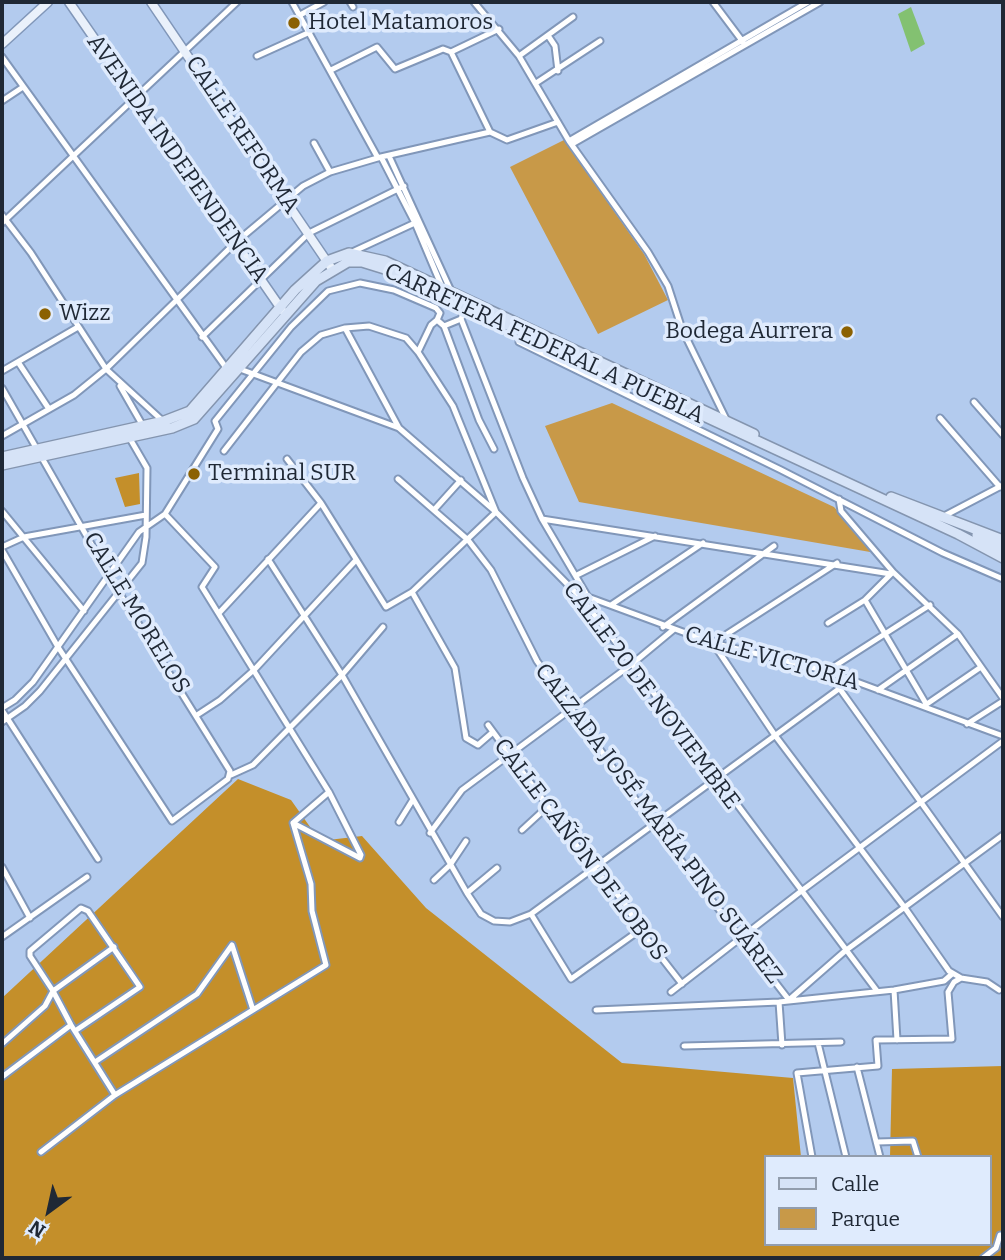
<!DOCTYPE html>
<html>
<head>
<meta charset="utf-8">
<style>
  body { margin:0 }
  #map { position:relative; width:1005px; height:1260px; overflow:hidden; background:#b3cbee; font-family:Bitter,serif }
  canvas { display:block }
  .frame { position:absolute; inset:0; border:4px solid #1f2835; pointer-events:none }
  .legend { position:absolute; left:764px; top:1155px; width:228px; height:91px; box-sizing:border-box; background:#dfebfd; border:2px solid #929dad; margin:0; padding:9px 12px; list-style:none; font-size:21px; color:#1f2835 }
  .legend li { display:flex; align-items:center; gap:14px; height:35px }
  .legend b { width:35px; border:2px solid #929dad }
  .north { position:absolute; left:14px; top:1176px; width:70px; height:70px; -webkit-text-stroke:5px #dfebfd; paint-order:stroke; rotate:213deg; font-size:19px; font-weight:700; line-height:28px; text-align:center; color:#1f2835 }
  .north::after { content:''; display:block; margin:auto; width:24px; height:32px; background:#1f2835; clip-path:polygon(50% 0,100% 100%,50% 72%,0 100%) }
</style>
</head>
<body>
<div id="map">
<canvas width="1005" height="1260"></canvas>
<div class="frame"></div>
<ul class="legend">
<li><b style="height:9px;background:#d6e3f7"></b>Calle</li>
<li><b style="height:19px;background:#c89948"></b>Parque</li>
</ul>
<div class="north">N</div>
</div>
<script>
const ctx = document.querySelector('canvas').getContext('2d');
ctx.lineJoin = 'round';
function fill(path, color) { ctx.fillStyle = color; ctx.fill(path, 'evenodd'); }
const shape = rows => new Path2D(rows.map(r => 'M' + r).join(''));
function trace(path, color, width, dash) { ctx.strokeStyle = color; ctx.lineWidth = width; ctx.lineCap = dash ? 'butt' : 'round'; ctx.setLineDash(dash || []); ctx.stroke(path); }
function label(font, color, halo, rows, align = 'center') {
  ctx.font = font + ' Bitter,serif'; ctx.lineWidth = 7; ctx.setLineDash([]); ctx.textBaseline = 'middle'; ctx.strokeStyle = halo; ctx.fillStyle = color; for (const [text, x, y, turn = 0] of rows) {
    ctx.save(); ctx.translate(x, y); ctx.rotate((+turn || 0) * Math.PI / 180); ctx.textAlign = isNaN(turn) ? turn : align; if (halo) ctx.strokeText(text, 0, 0); ctx.fillText(text, 0, 0); ctx.restore();
  }
}
fill(shape([
  [564,140,644,254,668,300,598,334,510,167],
  [612,403,834,507,876,553,579,502,545,426]
]), '#c89948');
fill(shape([
  [139,473,140,504,125,507,115,478],
  [238,779,291,800,320,841,362,836,426,908,622,1063,793,1078,801,1157,765,1157,765,1244,989,1244,989,1157,890,1157,892,1069,1003,1066,1003,1258,2,1258,2,998]
]), '#c48f2a');
fill(shape([
  [911,7,925,44,911,52,898,14]
]), '#83c171');
const street = shape([
  [292,2,378,158],
  [350,2,353,7],
  [474,2,519,56,569,141,648,252,668,286,682,329,726,419],
  [713,2,743,42],
  [300,15,324,2],
  [549,37,555,46,558,71],
  [451,52,490,132],
  [257,56,310,32],
  [519,56,573,17],
  [2,57,227,369],
  [331,70,377,47,395,69,443,49,451,52,499,29],
  [536,83,600,41],
  [2,101,23,87],
  [569,141,808,2],
  [314,143,330,172],
  [572,144,820,2],
  [389,156,451,291],
  [381,157,415,223,442,287],
  [2,215,31,253,106,369,165,423],
  [2,223,237,2],
  [350,253,417,222],
  [466,305,461,319,523,478,542,519,588,597],
  [444,326,479,420,494,449],
  [345,328,399,428],
  [202,337,309,233,404,186],
  [519,342,781,470,943,553,1003,579],
  [418,352,431,325,437,320,444,326,461,319],
  [18,362,49,409],
  [240,369,399,428,496,512,581,598,611,636,877,991],
  [2,371,78,327],
  [120,386,143,426],
  [2,388,118,591,230,771,228,779,172,821,58,647,2,550],
  [974,402,1003,435],
  [940,418,1000,487],
  [2,436,74,395,106,369,235,243,303,186,330,172,381,157,490,132,507,140,558,122],
  [224,451,301,352,321,335,345,328,369,326,406,338,418,352,453,406,496,512,412,592,386,607,321,503,287,459],
  [398,479,468,540,491,570,537,661,653,824,789,1000,845,951,1003,835],
  [839,499,841,511,893,572,958,634,1003,698],
  [434,510,461,480],
  [2,511,84,611],
  [165,514,215,567,202,587,329,792,361,855,360,858],
  [944,516,1003,485],
  [542,519,891,574],
  [2,547,24,537,146,515],
  [268,559,342,675,467,893,481,914,494,921,510,922,531,914,851,680],
  [837,563,713,643,774,734,905,908,949,971,961,978,987,982,999,990],
  [893,572,865,600,925,702],
  [577,575,655,536],
  [412,592,455,668,466,738,478,745,493,732],
  [581,598,588,597,713,643,827,671,1003,736],
  [611,605,703,543],
  [930,605,827,671,1003,917],
  [220,612,321,503],
  [828,623,865,600],
  [663,627,774,546],
  [878,690,958,634],
  [924,706,981,667],
  [2,708,15,700,33,682,139,532,165,514,218,429,215,421,291,327,328,291,360,283,394,290,436,308,440,313,437,320],
  [2,710,98,859],
  [197,715,220,700,255,669,356,560],
  [2,722,25,706,40,691,142,563,146,537,147,468,129,437],
  [967,724,1003,701],
  [488,725,594,869,624,902,640,930,682,984],
  [231,775,253,765,342,675,383,627],
  [399,822,412,801],
  [293,823,360,858],
  [293,823,329,792],
  [522,830,547,807],
  [430,833,462,790,632,664,673,630],
  [2,867,30,918],
  [434,880,450,865,466,841],
  [467,893,497,868],
  [531,914,571,979,640,930],
  [2,937,87,877],
  [894,990,897,1040],
  [671,992,800,892,1003,741],
  [779,1002,782,1045],
  [596,1010,779,1002,894,990,944,981,952,974],
  [75,1031,140,987,88,911,81,908,30,951,30,956,53,991,71,1025,115,1095],
  [818,1043,846,1157],
  [2,1044,45,1006,53,991,114,947],
  [684,1046,841,1042],
  [95,1062,197,994,232,945,253,1010],
  [857,1067,880,1157],
  [2,1077,71,1025],
  [877,1142,913,1141,918,1157],
  [41,1152,115,1095,326,965,312,911,311,884,293,823],
  [812,1157,797,1073,878,1066,876,1040,952,1039,948,992,954,982,961,978],
  [983,1258,996,1248,1000,1235,1003,1239]
]);
const secondary = shape([
  [69,2,282,310],
  [151,2,332,269],
  [2,44,48,2]
]);
const primary = shape([
  [2,457,164,421,190,411,295,290,327,261,349,253,385,261,754,434],
  [2,465,172,428,194,419,316,281,348,262,362,262,391,271,958,534,1003,558],
  [891,497,1003,540],
  [977,535,1003,550]
]);
trace(street, '#8197b9', 9);
trace(secondary, '#8197b9', 11);
trace(primary, '#8495af', 12);
trace(street, '#fff', 5);
trace(secondary, '#eaf1fb', 8);
trace(primary, '#d6e3f7', 9);
for (const [x, y, r, color] of [
  [294,23,7,"#8b6102"],
  [45,314,7,"#8b6102"],
  [847,332,7,"#8b6102"],
  [194,474,7,"#8b6102"]
]) { const dot = new Path2D(); dot.arc(x, y, r, 0, 2 * Math.PI); ctx.fillStyle = color; ctx.fill(dot); trace(dot, '#dfebfd', 2.5); }
label('23px', '#1f2835', '#dfebfd', [
  ["Hotel Matamoros",308,23],
  ["Wizz",59,314],
  ["Bodega Aurrera",833,332,"right"],
  ["Terminal SUR",208,474]
], 'left');
label('23px', '#1f2835', '#dfebfd', [
  ["CALLE REFORMA",242,135,56],
  ["AVENIDA INDEPENDENCIA",177,159,55],
  ["CARRETERA FEDERAL A PUEBLA",544,344,25],
  ["CALLE MORELOS",136,613,59],
  ["CALLE VICTORIA",772,659,16],
  ["CALLE 20 DE NOVIEMBRE",651,696,53],
  ["CALZADA JOSÉ MARÍA PINO SUÁREZ",658,824,53],
  ["CALLE CAÑÓN DE LOBOS",580,850,53]
]);
</script>
</body>
</html>
